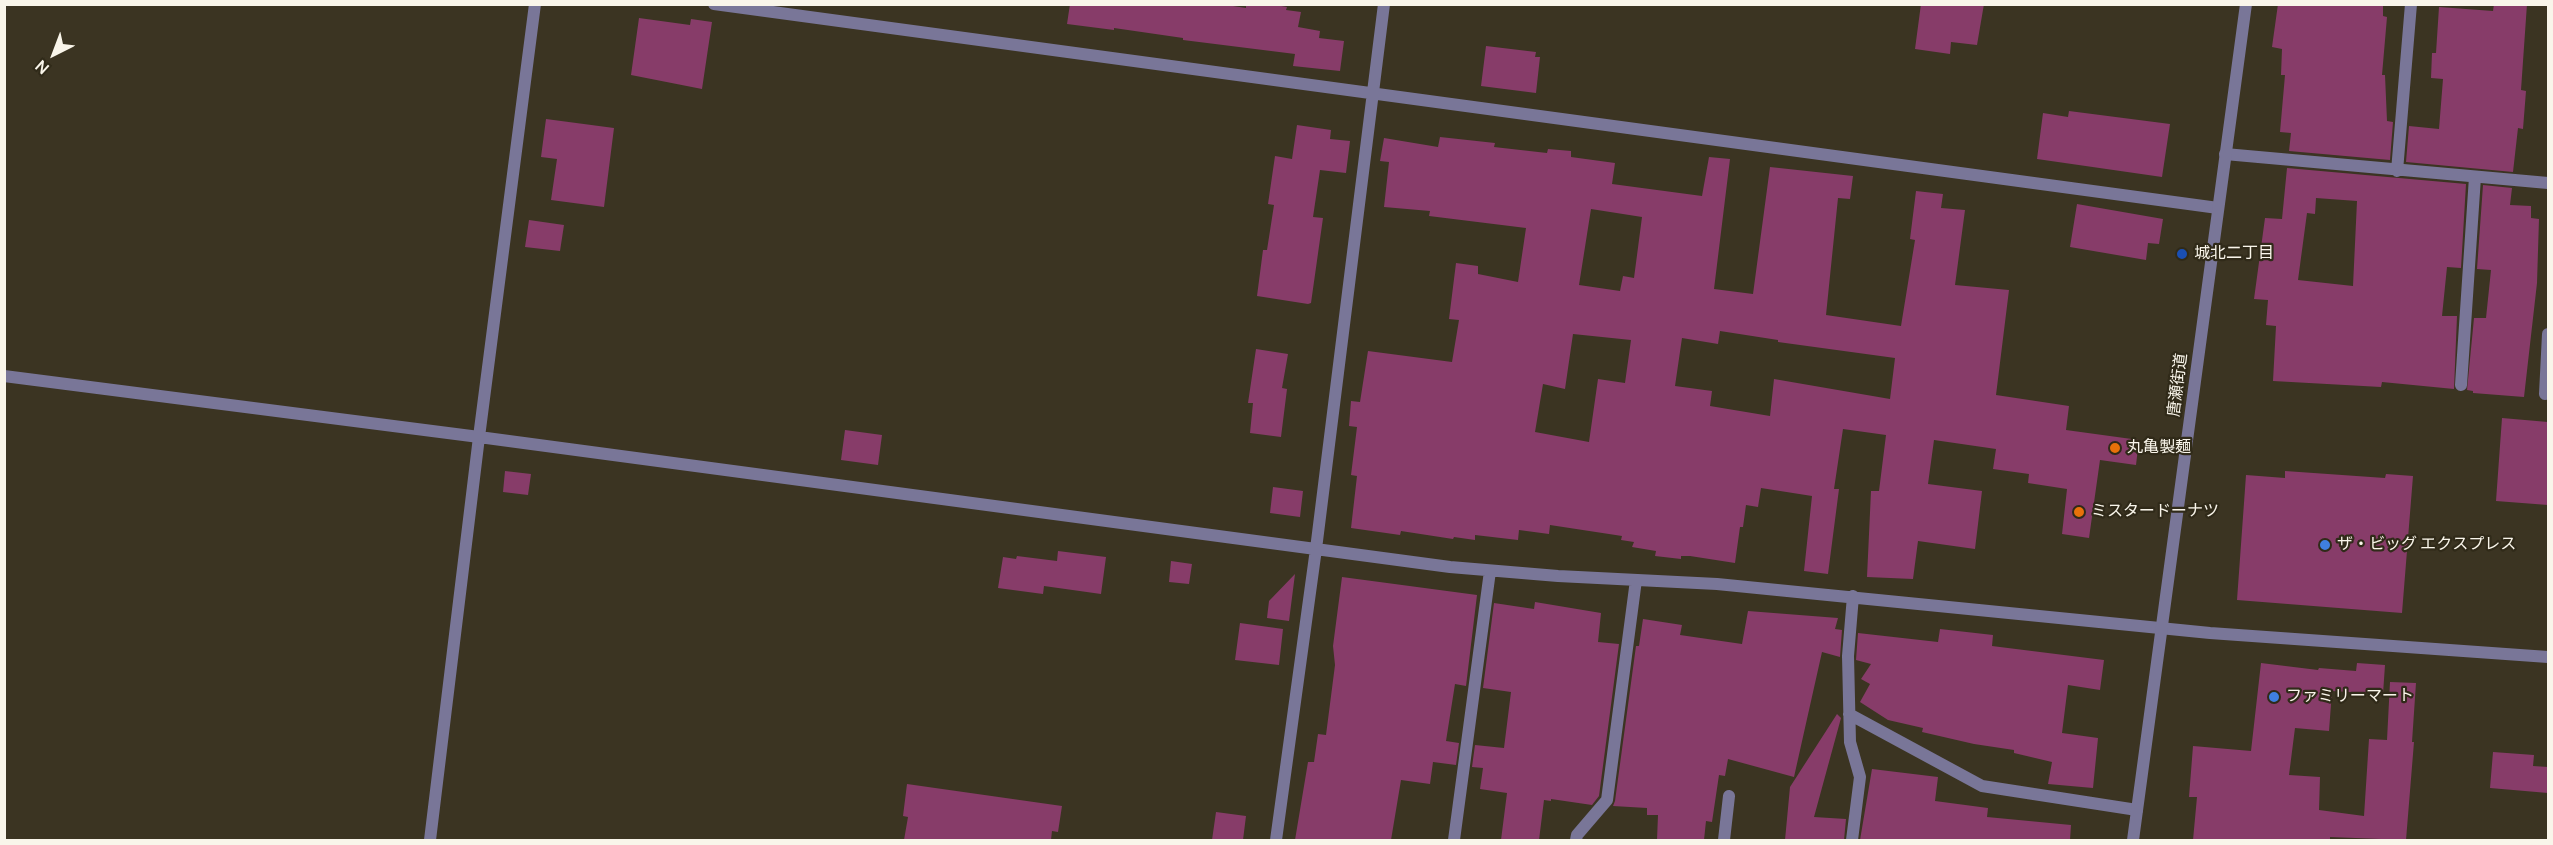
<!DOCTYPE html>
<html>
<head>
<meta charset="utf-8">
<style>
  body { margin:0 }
  #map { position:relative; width:2553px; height:845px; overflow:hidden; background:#3b3422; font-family:Manrope,sans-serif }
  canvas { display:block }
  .frame { position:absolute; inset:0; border:6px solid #f9f5ea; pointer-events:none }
  .north { position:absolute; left:24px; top:24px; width:60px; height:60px; -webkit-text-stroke:4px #302a19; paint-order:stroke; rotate:222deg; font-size:16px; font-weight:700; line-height:24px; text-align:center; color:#f9f5ea }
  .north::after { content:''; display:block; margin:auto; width:21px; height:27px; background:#f9f5ea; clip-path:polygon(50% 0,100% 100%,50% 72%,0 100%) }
</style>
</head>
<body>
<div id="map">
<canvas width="2553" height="845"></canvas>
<div class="frame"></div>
<div class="north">N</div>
</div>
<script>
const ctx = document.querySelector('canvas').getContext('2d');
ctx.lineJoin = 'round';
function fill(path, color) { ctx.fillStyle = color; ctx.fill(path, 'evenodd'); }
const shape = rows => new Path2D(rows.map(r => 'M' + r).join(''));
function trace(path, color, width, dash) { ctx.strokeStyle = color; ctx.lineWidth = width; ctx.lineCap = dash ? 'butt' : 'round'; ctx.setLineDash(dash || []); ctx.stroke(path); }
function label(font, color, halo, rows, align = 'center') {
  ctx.font = font + ' Manrope,"Noto Sans JP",sans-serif'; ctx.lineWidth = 4.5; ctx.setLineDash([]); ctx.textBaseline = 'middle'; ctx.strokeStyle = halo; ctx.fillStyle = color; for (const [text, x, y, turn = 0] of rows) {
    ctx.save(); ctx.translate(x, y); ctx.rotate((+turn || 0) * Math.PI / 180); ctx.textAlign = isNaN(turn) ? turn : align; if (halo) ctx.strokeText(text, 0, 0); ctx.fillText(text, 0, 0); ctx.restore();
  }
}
fill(shape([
  [1070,4,1220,4,1246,8,1246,4,1270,4,1287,7,1286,10,1301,12,1298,27,1320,31,1319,38,1344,41,1340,71,1293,66,1295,54,1183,40,1183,38,1114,28,1114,30,1067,24],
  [1921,4,1984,4,1977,45,1951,42,1950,54,1915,49],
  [2278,4,2383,4,2383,16,2387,17,2382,75,2385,75,2387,121,2393,122,2390,160,2289,151,2291,133,2280,132,2285,75,2281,75,2282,49,2272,47],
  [2494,4,2527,4,2521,90,2526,91,2523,129,2518,128,2513,172,2406,162,2409,126,2439,129,2443,79,2431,78,2432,53,2436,53,2439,7,2493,11],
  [639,18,690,25,691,19,712,22,702,89,631,75],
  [1486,46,1536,52,1535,57,1540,57,1536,93,1481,86],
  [2069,111,2170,124,2162,177,2037,159,2043,113,2068,117],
  [546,119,614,128,604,207,551,200,557,159,541,157],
  [1297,125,1331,130,1330,139,1350,141,1346,173,1320,170,1313,217,1323,218,1311,303,1308,304,1257,296,1263,250,1267,250,1274,205,1268,204,1275,156,1292,159],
  [1440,137,1495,143,1494,147,1547,153,1548,149,1571,151,1571,157,1615,163,1612,184,1702,196,1709,157,1730,159,1714,289,1753,294,1770,167,1853,176,1850,199,1838,198,1826,315,1901,326,1915,240,1910,239,1916,191,1943,194,1941,208,1965,210,1955,285,2009,290,1996,395,2069,406,2066,430,2139,440,2136,465,2100,460,2089,538,2062,534,2067,489,2028,483,2029,474,1993,469,1996,449,1934,440,1928,484,1982,491,1975,549,1918,541,1913,579,1867,577,1871,491,1879,491,1886,435,1843,429,1834,489,1839,489,1828,574,1804,571,1812,496,1761,488,1758,507,1746,505,1743,527,1740,527,1735,563,1690,556,1681,556,1681,559,1655,556,1656,551,1632,547,1634,542,1621,540,1622,536,1550,525,1549,534,1519,530,1518,540,1475,535,1475,540,1454,537,1453,539,1401,531,1400,535,1351,528,1357,476,1351,475,1357,427,1349,426,1351,401,1360,402,1368,351,1452,362,1459,320,1449,319,1456,263,1478,266,1478,274,1518,282,1526,228,1429,216,1430,211,1384,207,1389,162,1380,161,1384,138,1438,147],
  [1591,209,1642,217,1634,278,1623,276,1620,291,1579,285],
  [1720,331,1778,340,1778,342,1895,358,1890,399,1774,379,1770,416,1710,406,1712,391,1675,386,1682,338,1718,344],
  [1573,334,1631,340,1625,383,1598,379,1589,442,1535,432,1543,384,1565,389],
  [2287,168,2466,184,2461,268,2447,267,2442,316,2457,316,2454,389,2382,382,2381,387,2273,381,2276,326,2266,325,2268,300,2254,299,2265,218,2282,219],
  [2316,198,2357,201,2353,286,2298,280,2307,213,2315,214],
  [2483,185,2512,188,2510,205,2531,206,2531,218,2539,219,2537,283,2524,397,2473,393,2473,391,2467,390,2474,318,2486,318,2491,270,2477,269],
  [2077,204,2163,219,2159,244,2148,243,2146,260,2070,247],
  [529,220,564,225,560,251,525,247],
  [1256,349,1288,354,1282,388,1287,389,1281,437,1250,433,1253,403,1248,403],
  [2502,418,2548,422,2548,505,2496,501],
  [845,430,882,435,878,465,841,460],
  [505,471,531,474,528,495,503,492],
  [2285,471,2385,478,2386,474,2413,476,2402,613,2237,600,2246,475,2285,478],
  [1273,487,1303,491,1300,517,1270,513],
  [1058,551,1106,557,1101,594,1044,586,1043,594,998,588,1003,557,1016,559,1017,556,1057,561],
  [1171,561,1192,564,1189,584,1169,582],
  [1295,574,1289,621,1267,618,1269,601],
  [1342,577,1477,595,1466,686,1455,684,1446,741,1459,743,1456,765,1433,762,1430,784,1401,780,1391,840,1295,840,1308,762,1314,762,1318,734,1326,735,1335,665,1333,646],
  [1535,602,1601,613,1598,642,1619,644,1599,796,1592,805,1551,799,1551,801,1544,800,1539,840,1501,840,1507,793,1480,789,1483,768,1472,767,1475,745,1504,748,1511,692,1483,688,1494,603,1534,609],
  [1748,611,1838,618,1835,629,1842,630,1840,657,1822,652,1794,777,1728,759,1725,776,1719,775,1712,822,1706,821,1704,840,1657,840,1658,815,1647,815,1647,808,1613,806,1615,801,1636,646,1639,646,1643,619,1682,625,1680,635,1742,644],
  [1240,623,1283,629,1279,665,1235,660],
  [1940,629,1993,635,1992,646,2104,660,2100,690,2068,685,2062,733,2098,738,2093,788,2048,784,2052,762,2014,753,2014,750,1974,744,1922,732,1923,728,1888,720,1860,702,1870,684,1861,679,1871,664,1856,660,1858,633,1938,642],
  [2261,663,2318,670,2319,668,2356,671,2357,663,2385,665,2383,694,2332,691,2329,731,2295,728,2289,775,2320,777,2319,810,2364,816,2369,739,2387,740,2390,682,2416,683,2412,742,2414,742,2406,840,2330,837,2330,840,2193,840,2197,797,2189,797,2193,746,2251,751],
  [1837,714,1841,718,1814,817,1846,819,1844,840,1785,840,1790,787],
  [2493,752,2534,755,2533,766,2548,767,2548,793,2490,788],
  [1872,769,1938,777,1935,801,1988,808,1987,817,2071,825,2070,840,1860,840],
  [907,784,1062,806,1058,832,1052,831,1051,840,904,840,908,817,903,816],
  [1216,812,1246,816,1243,840,1212,840]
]), '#873c69');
trace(shape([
  [714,4,2218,208],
  [2225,154,2548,183],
  [2397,171,2411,4],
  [4,376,479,437,1450,567,1558,576,1717,584,2210,633,2548,657],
  [2461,385,2475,177],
  [2545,394,2548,334],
  [1849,714,1982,786,2137,810],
  [430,840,479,437,535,4],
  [1276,840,1316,549,1384,4],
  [1454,840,1490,571],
  [1576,840,1577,835,1607,800,1636,580],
  [1724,840,1729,796],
  [1852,840,1860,777,1850,742,1848,656,1853,596]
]), '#797698', 12);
trace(shape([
  [2133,840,2246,4]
]), '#797698', 12);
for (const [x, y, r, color] of [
  [2182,254,6,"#1a4fb4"],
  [2115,448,6,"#e8710a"],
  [2079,512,6,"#e8710a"],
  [2325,545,6,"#3f7fe0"],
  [2274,697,6,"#3f7fe0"]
]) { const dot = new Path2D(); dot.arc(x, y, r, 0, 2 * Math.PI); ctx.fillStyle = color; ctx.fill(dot); trace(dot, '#302a19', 2); }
label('16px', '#f9f5ea', '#302a19', [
  ["城北二丁目",2194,254],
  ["丸亀製麺",2127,448],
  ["ミスタードーナツ",2091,512],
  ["ザ・ビッグ エクスプレス",2337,545],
  ["ファミリーマート",2286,697]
], 'left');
label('16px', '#f9f5ea', '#302a19', [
  ["唐瀬街道",2178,385,-83]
]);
</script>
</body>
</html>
